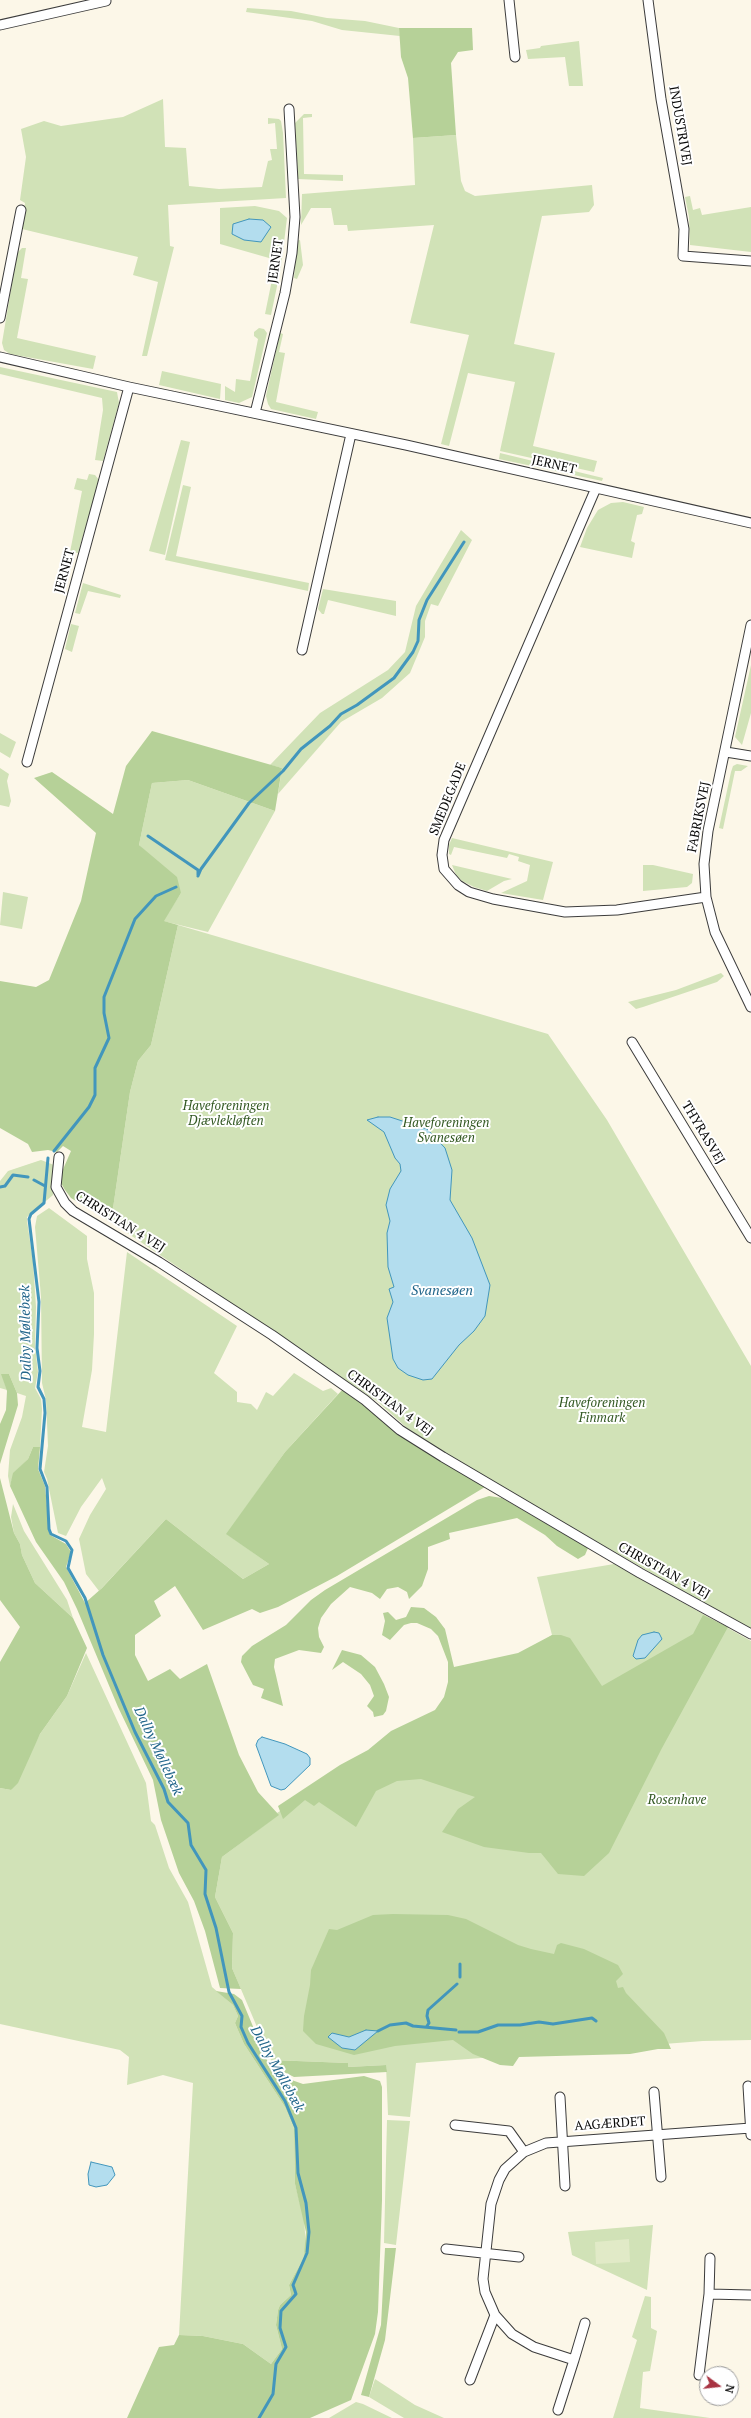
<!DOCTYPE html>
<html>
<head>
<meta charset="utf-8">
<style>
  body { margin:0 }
  #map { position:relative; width:751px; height:2418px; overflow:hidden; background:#fcf7e8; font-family:"PT Serif",serif }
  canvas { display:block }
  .north { position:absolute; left:699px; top:2366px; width:40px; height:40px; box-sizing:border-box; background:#fff; border:1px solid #9d9d9d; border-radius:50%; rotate:105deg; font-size:11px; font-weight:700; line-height:16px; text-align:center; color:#090909 }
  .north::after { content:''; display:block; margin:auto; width:14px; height:18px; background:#a83342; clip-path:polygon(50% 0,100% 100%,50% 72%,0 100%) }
</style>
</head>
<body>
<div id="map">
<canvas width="751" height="2418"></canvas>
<div class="north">N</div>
</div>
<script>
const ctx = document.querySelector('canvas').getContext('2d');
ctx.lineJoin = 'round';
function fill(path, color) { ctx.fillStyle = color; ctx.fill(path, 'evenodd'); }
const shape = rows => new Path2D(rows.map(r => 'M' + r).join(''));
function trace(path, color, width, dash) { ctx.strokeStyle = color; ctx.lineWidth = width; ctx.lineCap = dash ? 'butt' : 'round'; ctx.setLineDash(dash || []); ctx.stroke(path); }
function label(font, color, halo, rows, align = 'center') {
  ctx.font = font + ' "PT Serif",serif'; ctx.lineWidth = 4; ctx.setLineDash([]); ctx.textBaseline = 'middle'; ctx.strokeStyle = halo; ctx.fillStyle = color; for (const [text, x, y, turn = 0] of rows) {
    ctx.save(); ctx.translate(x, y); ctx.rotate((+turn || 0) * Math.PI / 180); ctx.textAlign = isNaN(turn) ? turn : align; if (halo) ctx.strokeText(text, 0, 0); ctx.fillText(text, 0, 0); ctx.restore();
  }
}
fill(shape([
  [247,8,291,11,327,18,365,21,399,28,400,36,342,30,312,21,246,12],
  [579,41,583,86,569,86,565,57,528,59,526,50,540,48,541,46],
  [163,99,165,147,186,148,189,186,219,189,262,187,268,161,272,160,270,149,277,149,275,123,268,124,268,118,279,119,281,121,283,133,286,198,168,205,170,246,174,247,147,356,142,356,158,282,133,275,138,257,22,229,25,203,20,200,26,157,21,129,44,121,61,126,123,117],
  [304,114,312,114,312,117,303,118,304,174,343,175,343,181,298,179,295,123],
  [456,135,461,181,465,191,475,196,592,185,594,205,589,212,542,216,514,344,555,353,533,446,597,461,594,472,500,451,515,382,468,373,449,446,441,444,469,335,410,323,434,225,348,231,347,225,334,225,331,208,311,208,301,225,302,194,415,185,413,138],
  [690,196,693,210,700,208,702,215,751,207,751,252,690,245,689,217,685,197],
  [255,206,279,211,287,218,281,267,271,315,265,314,276,260,220,244,220,208],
  [300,240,303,265,297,279,294,278,297,241],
  [22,248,26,248,21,278,28,279,17,338,96,356,93,369,10,354,4,350,2,343,17,253],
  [259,328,264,329,267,333,252,397,239,403,225,400,225,386,235,392,236,379,250,381,258,339,254,336,254,332],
  [280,333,283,334,279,352,285,353,276,402,318,412,316,419,271,409,268,404,266,396],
  [0,367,117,392,119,403,103,461,95,460,103,410,102,398,0,374],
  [162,371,221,384,220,399,159,385],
  [181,440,190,442,165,555,149,551],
  [500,453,603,478,602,481,499,459],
  [89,474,95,475,99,480,78,553,70,552,82,491,74,489,77,478,87,480],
  [183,485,191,487,176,556,309,583,308,591,165,560],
  [623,502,644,507,642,514,637,515,631,541,635,543,632,558,580,547,587,528,598,510,611,503],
  [461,530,472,540,438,606,431,604,425,621,425,637,410,673,382,698,341,722,278,794,282,768,270,765,320,713,388,670,405,652,416,606],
  [83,583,121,595,120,598,88,591,80,614,75,613],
  [323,589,396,601,396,616,328,600,324,614,322,614,318,609],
  [71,624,79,626,72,652,65,649],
  [751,665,751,713,742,745,735,737],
  [0,733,16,742,10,758,0,752],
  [737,764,748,766,741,771,735,771,723,829,719,828,731,772,733,766],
  [0,768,9,774,7,781,11,801,9,807,0,805],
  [188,780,275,811,208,932,163,921,181,893,139,845,152,783],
  [452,838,553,862,543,900,501,893,527,881,530,865,518,861,519,857,509,854,507,858,454,847,451,855,449,854,449,845],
  [452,865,512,879,504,881,487,891,474,887,462,881,456,875],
  [643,865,653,865,693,874,692,883,687,887,643,891],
  [3,892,28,897,22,929,0,925],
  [178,925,548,1034,607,1120,751,1366,751,1630,470,1469,407,1428,378,1402,111,1222,130,1092,138,1061,151,1045],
  [721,973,724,976,717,982,643,1007,636,1009,628,1002,676,990],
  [41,1160,54,1165,53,1195,27,1217,27,1221,33,1261,36,1307,35,1347,38,1372,35,1388,41,1399,42,1409,40,1447,33,1447,28,1459,14,1473,10,1486,8,1476,10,1450,22,1417,26,1396,17,1393,9,1374,3,1378,7,1390,0,1388,0,1181,8,1171],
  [49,1208,87,1236,87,1259,94,1293,94,1334,92,1370,82,1427,106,1432,127,1252,237,1326,214,1373,237,1392,237,1402,251,1404,257,1410,266,1392,273,1396,294,1373,323,1391,331,1388,338,1394,285,1452,227,1534,269,1564,243,1579,166,1519,99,1591,86,1574,79,1539,90,1515,106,1489,102,1478,81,1507,66,1536,58,1533,47,1479,44,1472,48,1446,46,1400,42,1383,41,1297,35,1227,37,1216],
  [13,1504,24,1531,67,1600,73,1618,35,1583,22,1555,20,1544,14,1533,11,1517],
  [614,1564,751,1641,751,2040,703,2041,416,2063,410,2117,388,2115,386,2065,348,2067,348,2063,271,2060,232,1968,233,1933,215,1897,222,1857,278,1815,277,1813,552,1635,537,1577],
  [86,1653,146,1783,151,1821,155,1825,169,1868,188,1902,212,1987,233,2005,238,2016,235,2023,237,2028,244,2044,285,2107,294,2128,295,2184,304,2219,306,2246,304,2257,289,2285,291,2295,280,2305,278,2310,276,2325,282,2349,271,2364,243,2344,203,2336,179,2335,193,2083,163,2075,127,2085,129,2057,120,2050,0,2024,0,1788,11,1790,40,1734,67,1696],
  [387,2120,410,2121,396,2245,384,2243],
  [653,2225,647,2290,572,2255,568,2232],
  [645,2296,651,2297,651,2328,657,2331,650,2371,643,2372,640,2408,710,2418,613,2418,637,2340,632,2337],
  [375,2379,415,2405,444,2418,404,2418,369,2397],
  [356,2402,363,2404,392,2418,329,2418]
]), '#d1e2b7');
fill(shape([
  [399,28,472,28,473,50,458,52,451,63,456,135,413,138,408,78,401,57],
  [152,731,282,768,275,811,188,780,152,783,139,845,177,877,181,893,164,921,178,925,151,1045,138,1061,130,1092,111,1222,71,1198,65,1190,61,1183,61,1174,71,1151,63,1146,57,1152,48,1150,32,1152,28,1144,0,1128,0,981,36,987,49,980,81,901,96,833,34,778,52,772,113,814,126,766],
  [1,1374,9,1374,17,1393,18,1405,0,1464,0,1424,6,1410,7,1391],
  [343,1389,405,1438,485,1487,337,1576,278,1607,260,1613,252,1609,203,1630,175,1586,154,1601,161,1616,135,1635,135,1655,148,1681,170,1669,180,1679,207,1664,239,1755,258,1792,279,1815,222,1857,215,1897,233,1933,232,1968,241,1989,220,1988,205,1931,194,1901,179,1873,161,1820,153,1780,118,1707,77,1609,64,1582,36,1542,10,1486,13,1473,28,1459,33,1447,40,1447,38,1469,45,1486,50,1535,66,1544,71,1552,66,1567,85,1603,102,1588,166,1519,243,1579,269,1564,226,1534,285,1452],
  [0,1478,14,1533,20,1544,22,1555,35,1583,73,1618,87,1648,67,1696,40,1734,18,1783,11,1790,0,1788,0,1662,20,1627,0,1600],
  [489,1496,502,1498,588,1548,585,1555,578,1559,557,1546,545,1535,517,1518,449,1533,450,1539,428,1547,428,1569,422,1586,409,1599,407,1592,398,1587,387,1589,380,1599,372,1593,350,1587,331,1604,321,1618,318,1628,319,1637,324,1647,321,1653,299,1650,275,1659,274,1667,283,1706,261,1698,264,1689,253,1685,241,1662,242,1656,252,1646,286,1625,311,1600,325,1590,477,1500],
  [411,1607,424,1608,436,1617,445,1629,454,1667,518,1653,552,1635,561,1635,570,1638,602,1686,693,1634,703,1615,728,1627,662,1748,609,1853,584,1876,558,1874,541,1853,529,1853,484,1847,442,1832,458,1809,475,1797,421,1779,397,1781,376,1791,356,1827,319,1802,314,1806,305,1800,283,1819,278,1806,340,1765,368,1750,391,1731,435,1710,444,1697,448,1682,448,1662,438,1636,431,1629,417,1623,411,1623,404,1625,390,1640,382,1635,385,1621,383,1613,388,1612,396,1620,406,1617],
  [342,1650,361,1655,375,1667,384,1684,389,1697,386,1711,383,1715,374,1717,373,1712,367,1706,374,1696,370,1685,361,1674,343,1662,332,1670],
  [393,1914,448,1915,466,1919,518,1945,531,1949,554,1954,557,1945,561,1943,584,1949,618,1965,623,1974,616,1981,618,1988,623,1987,626,1993,664,2033,671,2049,658,2049,630,2054,519,2057,513,2066,500,2065,473,2054,453,2040,395,2046,354,2055,316,2044,303,2031,304,2016,310,1985,311,1970,329,1929,337,1930,373,1915],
  [216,1991,234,1994,242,2000,269,2065,283,2077,303,2084,364,2076,380,2081,382,2087,382,2200,378,2312,375,2334,351,2400,310,2418,127,2418,159,2347,174,2345,179,2335,203,2336,243,2344,271,2364,282,2349,276,2325,278,2310,280,2305,291,2295,289,2285,304,2257,306,2232,295,2184,294,2128,285,2107,244,2044,237,2028,235,2023,238,2016,233,2005],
  [271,2060,348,2063,348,2067,386,2065,387,2072,294,2077,282,2071],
  [385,2248,396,2248,385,2340,369,2397,361,2395,381,2325]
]), '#b6d198');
fill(shape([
  [629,2239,630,2262,596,2264,595,2242]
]), '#e1eac7');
const water = shape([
  [249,219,263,220,271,227,261,242,244,240,232,234,233,224,249,219],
  [378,1117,390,1117,427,1129,445,1148,452,1170,450,1200,472,1238,490,1285,485,1316,474,1331,459,1345,432,1379,423,1380,408,1375,398,1368,393,1359,387,1318,393,1302,389,1289,394,1287,388,1267,387,1233,390,1221,386,1205,390,1189,401,1171,400,1164,395,1158,384,1132,367,1120,378,1117],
  [654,1632,659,1633,662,1639,645,1658,636,1659,633,1656,638,1640,642,1635,654,1632],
  [262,1737,285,1744,307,1754,310,1758,310,1765,285,1789,281,1790,271,1786,256,1745,258,1740,262,1737],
  [366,2030,378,2031,355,2050,342,2048,328,2037,332,2033,349,2037,366,2030],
  [91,2162,112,2167,115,2175,107,2185,96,2187,89,2185,88,2174,91,2162]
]);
fill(water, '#b3ddee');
trace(water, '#4296bc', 1);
trace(shape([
  [148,836,198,870,198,875],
  [198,876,201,869,249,803,283,771,301,749,330,726,341,714,357,705,394,678,413,652,418,641,419,620,427,600,464,542],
  [54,1151,89,1107,95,1095,95,1068,109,1038,104,1013,104,997,135,919,156,896,176,887],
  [48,1158,44,1203,31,1214,29,1219,39,1302,37,1348,40,1371,38,1387,44,1399,45,1413,40,1469,47,1487,49,1529,51,1534,66,1541,72,1550,68,1568,85,1598,103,1655,135,1732,164,1789,168,1802,188,1823,191,1845,206,1870,205,1894,216,1928,229,1992,242,2016,241,2027,248,2043,285,2101,296,2128,298,2173,306,2203,309,2232,307,2253,293,2285,296,2294,281,2311,280,2328,286,2347,276,2364,273,2394,259,2418],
  [34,1180,45,1186],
  [0,1187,5,1186,13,1175,28,1177],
  [460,1964,460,1977],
  [427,2026,429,2023,427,2016,428,2010,457,1984],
  [378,2031,390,2025,406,2023,413,2026,456,2030],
  [459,2032,478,2032,498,2025,520,2025,539,2022,553,2024,592,2018,596,2021]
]), '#4296bc', 3);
const street = shape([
  [509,0,515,57],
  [648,0,661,99,684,229,683,256,751,261],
  [0,25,106,1],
  [0,318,21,210],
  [0,357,129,387,406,445,751,523],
  [255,413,285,293,292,253,295,217,289,109],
  [596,488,444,840,442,855,444,869,458,885,469,892,493,899,565,912,617,910,706,897],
  [751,625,708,831,704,864,706,897,715,932,751,1007],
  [302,650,351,434],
  [726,752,751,756],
  [27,762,129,387],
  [632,1042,751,1238],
  [59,1157,56,1187,65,1203,73,1211,159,1262,272,1335,365,1400,400,1430,443,1457,640,1573,751,1634],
  [748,2086,751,2135],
  [654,2092,661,2177],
  [560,2097,565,2186],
  [455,2125,509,2131,524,2152],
  [446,2249,519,2257],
  [710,2258,709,2294,751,2295],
  [574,2360,585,2323],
  [699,2375,709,2294],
  [470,2380,495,2315],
  [558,2410,574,2360,534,2347,512,2334,495,2315,485,2292,483,2279,491,2204,499,2180,505,2169,524,2152,546,2143,751,2128]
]);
trace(street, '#3c3c3c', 11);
trace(street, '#fff', 9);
label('13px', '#090909', '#fff', [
  ["INDUSTRIVEJ",680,126,80],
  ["JERNET",276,261,-82],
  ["JERNET",554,465,13],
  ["JERNET",65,571,-75],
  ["SMEDEGADE",448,799,-68],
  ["FABRIKSVEJ",699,817,-79],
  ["THYRASVEJ",703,1133,59],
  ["CHRISTIAN 4 VEJ",120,1222,32],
  ["CHRISTIAN 4 VEJ",390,1403,36],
  ["CHRISTIAN 4 VEJ",664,1571,29],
  ["AAGÆRDET",610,2124,-4]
]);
label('italic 13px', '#325822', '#fff', [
  ["Haveforeningen",226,1106],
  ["Djævlekløften",226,1121],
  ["Haveforeningen",446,1123],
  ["Svanesøen",446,1138],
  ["Haveforeningen",602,1403],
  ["Finmark",602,1418],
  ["Rosenhave",677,1800]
]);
label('italic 14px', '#22668b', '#fff', [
  ["Svanesøen",442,1291],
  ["Dalby Møllebæk",26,1333,-91],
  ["Dalby Møllebæk",158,1751,65],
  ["Dalby Møllebæk",277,2069,61]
]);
</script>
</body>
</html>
